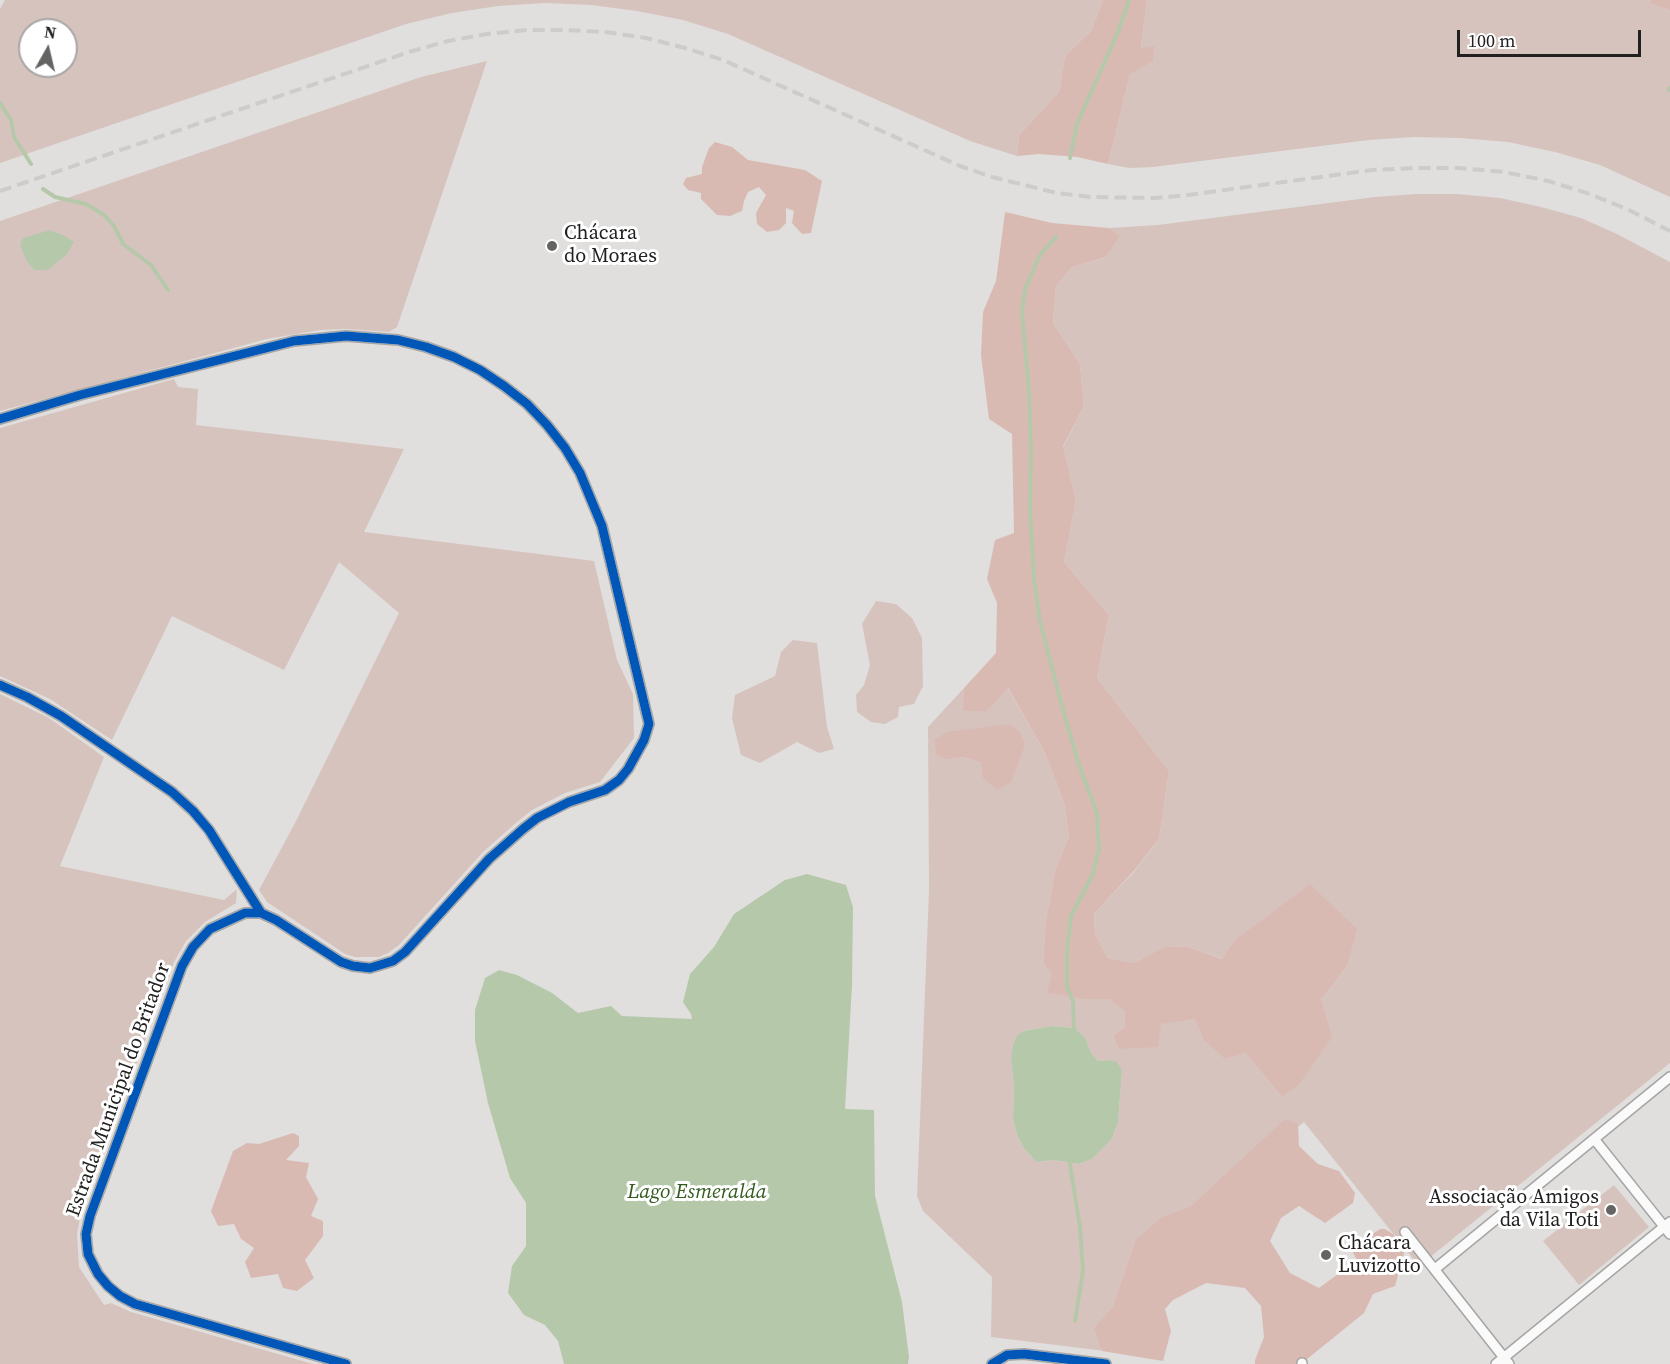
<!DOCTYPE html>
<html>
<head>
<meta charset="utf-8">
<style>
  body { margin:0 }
  #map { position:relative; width:1670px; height:1364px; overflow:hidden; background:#e0dfdd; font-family:"Source Serif 4",serif }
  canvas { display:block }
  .north { position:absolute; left:18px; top:18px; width:60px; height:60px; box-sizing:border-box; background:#fff; border:2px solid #a7a6a6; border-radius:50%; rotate:8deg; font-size:16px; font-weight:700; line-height:24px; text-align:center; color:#222120 }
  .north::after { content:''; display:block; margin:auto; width:21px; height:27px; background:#646462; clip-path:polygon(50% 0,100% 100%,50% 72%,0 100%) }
  .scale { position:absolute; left:1457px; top:30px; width:184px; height:27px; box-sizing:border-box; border:3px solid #222120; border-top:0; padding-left:8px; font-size:18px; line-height:21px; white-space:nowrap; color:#222120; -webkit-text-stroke:4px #fff; paint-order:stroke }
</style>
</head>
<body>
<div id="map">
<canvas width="1670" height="1364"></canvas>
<div class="north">N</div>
<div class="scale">100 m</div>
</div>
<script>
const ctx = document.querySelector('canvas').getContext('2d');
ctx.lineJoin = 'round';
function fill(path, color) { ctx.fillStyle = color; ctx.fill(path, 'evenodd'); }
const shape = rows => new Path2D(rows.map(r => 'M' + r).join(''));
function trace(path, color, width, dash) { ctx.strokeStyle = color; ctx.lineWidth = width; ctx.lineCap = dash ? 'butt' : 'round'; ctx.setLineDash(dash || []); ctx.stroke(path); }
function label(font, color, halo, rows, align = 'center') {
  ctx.font = font + ' "Source Serif 4",serif'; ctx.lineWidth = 6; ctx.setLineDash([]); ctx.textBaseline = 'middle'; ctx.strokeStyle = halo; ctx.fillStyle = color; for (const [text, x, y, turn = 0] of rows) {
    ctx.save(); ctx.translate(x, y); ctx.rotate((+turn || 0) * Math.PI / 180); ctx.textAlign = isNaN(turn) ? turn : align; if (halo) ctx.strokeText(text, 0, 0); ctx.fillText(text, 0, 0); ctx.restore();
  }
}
fill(shape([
  [5,0,1103,0,1091,31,1065,56,1059,92,1019,135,1017,156,970,141,728,34,683,20,637,11,591,5,545,3,498,6,452,13,406,24,0,163,0,9],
  [30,30,66,30,66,66,30,66],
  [1147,0,1650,0,1651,4,1670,10,1670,197,1600,165,1555,152,1508,142,1460,138,1414,137,1369,140,1153,167,1129,168,1108,164,1130,74,1141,48],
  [487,61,397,327,389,332,346,329,320,330,267,339,0,411,0,221,421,77],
  [1416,194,1457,194,1500,198,1541,207,1581,218,1617,234,1670,262,1670,1063,1419,1266,1304,1122,1131,1264,1121,1353,991,1337,992,1277,923,1211,917,1196,929,890,928,727,964,688,962,711,987,711,1007,687,1045,753,1064,803,1069,836,1055,870,1046,921,1043,962,1084,999,1109,999,1126,1011,1126,1028,1195,1019,1245,1053,1282,1097,1321,1000,1347,966,1234,941,1223,959,1189,947,1165,946,1134,963,1108,958,1095,934,1094,914,1133,873,1159,839,1169,771,1097,678,1109,615,1064,562,1076,501,1063,447,1084,406,1080,364,1053,323,1056,286,1072,267,1106,257,1119,236,1109,228,1158,225,1375,197],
  [934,740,1025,745,981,763,963,757,946,760,936,755],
  [1052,1026,1075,1028,1086,1039,1090,1051,1098,1061,1109,1060,1122,1071,1118,1123,1111,1140,1092,1159,1079,1164,1053,1160,1036,1162,1024,1148,1017,1135,1013,1119,1014,1084,1011,1061,1023,1031],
  [174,379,178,387,198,389,196,425,404,449,364,532,594,561,617,660,633,694,634,738,600,782,565,793,532,810,517,822,483,852,399,945,388,953,379,957,355,957,345,954,267,902,259,890,295,823,399,613,339,562,284,670,172,616,112,740,50,699,0,676,0,428],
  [876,601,896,604,912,618,922,638,923,686,914,704,899,707,898,717,885,724,871,722,857,712,856,695,864,685,870,665,862,624],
  [793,640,817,643,827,727,834,749,819,753,797,742,760,763,741,755,732,718,735,695,775,676,781,652],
  [0,694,49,718,104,757,60,866,224,900,237,889,236,903,205,922,186,941,174,962,81,1213,77,1234,79,1267,104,1305,111,1303,131,1312,313,1364,0,1364],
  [1614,1185,1649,1227,1579,1285,1543,1241]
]), '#d7c3be');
fill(shape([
  [1103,0,1147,0,1141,48,1154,46,1153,61,1130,74,1108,164,1077,157,1039,154,1017,156,1019,135,1059,92,1065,56,1091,31],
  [1650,0,1670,0,1670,10,1651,4],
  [715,142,732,147,748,160,805,170,822,181,811,233,802,234,792,223,794,211,786,208,786,223,779,230,767,232,757,224,756,213,766,195,759,187,748,192,744,201,742,211,730,216,717,215,701,199,701,193,688,190,683,184,686,178,702,174,702,167,709,148],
  [1005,212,1052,223,1109,228,1120,236,1106,257,1072,267,1056,286,1053,323,1080,364,1084,406,1063,446,1076,501,1064,562,1109,615,1097,678,1169,771,1159,839,1133,872,1094,914,1095,934,1108,958,1134,963,1165,946,1189,947,1222,959,1234,941,1310,884,1357,929,1347,966,1321,1000,1332,1037,1300,1083,1282,1097,1245,1053,1225,1059,1204,1040,1195,1019,1161,1024,1158,1047,1119,1049,1114,1036,1125,1028,1125,1011,1109,999,1084,999,1047,993,1052,974,1043,962,1046,921,1055,870,1069,836,1064,803,1045,753,1008,688,987,711,962,711,964,688,996,653,997,603,987,579,995,540,1014,533,1012,434,989,419,981,355,983,312,996,281],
  [1009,724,1020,732,1025,745,1011,782,997,790,983,778,981,763,963,757,946,760,936,755,934,740,947,732],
  [1285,1119,1298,1124,1299,1146,1318,1164,1339,1171,1355,1193,1353,1203,1325,1223,1299,1206,1281,1218,1270,1241,1290,1273,1319,1288,1357,1260,1351,1249,1380,1229,1385,1229,1393,1234,1405,1250,1395,1286,1373,1294,1364,1313,1301,1364,1255,1364,1255,1360,1264,1337,1261,1306,1245,1288,1206,1283,1173,1300,1165,1309,1171,1331,1163,1361,1102,1351,1094,1328,1113,1307,1136,1240,1162,1217,1190,1207],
  [293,1133,299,1136,299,1146,286,1160,309,1163,306,1177,318,1199,311,1216,323,1221,323,1236,305,1260,314,1278,297,1291,283,1288,278,1274,251,1278,245,1262,254,1248,241,1239,234,1224,218,1226,211,1211,233,1151,247,1143,259,1144]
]), '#d9bab3');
fill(shape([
  [50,230,65,236,74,242,67,254,48,270,34,270,26,260,20,245,23,238],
  [807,874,846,885,853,907,852,985,845,1109,874,1110,875,1196,902,1302,909,1357,908,1364,564,1364,558,1341,545,1325,524,1315,508,1293,512,1266,526,1246,526,1203,510,1178,488,1103,475,1041,475,1010,485,978,499,970,517,975,552,993,578,1013,611,1006,622,1016,692,1019,691,1014,683,1002,690,974,714,947,734,914,785,880],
  [1052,1026,1075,1028,1086,1039,1090,1051,1098,1061,1109,1060,1117,1062,1122,1071,1118,1123,1111,1140,1092,1159,1079,1164,1053,1160,1036,1162,1024,1148,1017,1135,1013,1119,1014,1084,1011,1061,1013,1046,1017,1036,1023,1031]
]), '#b5c9aa');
trace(shape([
  [1669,90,1670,88],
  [0,103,11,120,14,137,31,164],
  [1070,158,1077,124,1118,32,1129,0],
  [43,189,55,197,86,204,104,215,114,226,123,244,151,265,168,290],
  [1056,237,1040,255,1025,289,1022,312,1029,392,1031,450,1030,508,1034,579,1040,621,1060,699,1079,765,1097,813,1099,849,1093,874,1071,916,1067,950,1067,987,1073,1001,1074,1032],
  [1069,1158,1080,1227,1083,1270,1075,1321]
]), '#b5c9aa', 4);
const street = shape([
  [0,419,80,395,294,341,346,336,398,340,426,347,454,357,480,370,504,386,527,404,547,425,565,448,580,473,602,526,649,724,644,740,628,769,619,780,605,790,569,802,537,818,523,829,489,859,405,952,393,961,370,968,353,966,341,962,276,920,261,913,245,913,210,929,193,947,182,966,90,1216,86,1234,88,1254,98,1274,108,1286,120,1296,135,1304,346,1364],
  [0,685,27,697,61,716,172,792,193,811,209,830,261,913],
  [1595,1140,1670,1234],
  [1405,1232,1509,1364],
  [1435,1269,1670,1077],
  [1302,1363,1302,1364],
  [992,1364,1007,1355,1024,1354,1106,1364],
  [1496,1364,1670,1222]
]);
trace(street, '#a6a5a3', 12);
trace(street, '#fafafa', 9);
trace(shape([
  [0,191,409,52,448,41,487,34,527,30,566,30,606,32,646,38,685,48,723,60,960,166,992,177,1057,193,1090,197,1155,198,1188,195,1372,170,1415,168,1459,168,1504,172,1548,181,1590,194,1629,210,1670,231]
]), '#cdcccc', 4, [12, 6]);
trace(shape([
  [0,419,80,395,294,341,346,336,398,340,426,347,454,357,480,370,504,386,527,404,547,425,565,448,580,473,602,526,649,724,644,740,628,769,619,780,605,790,569,802,537,818,523,829,489,859,405,952,393,961,370,968,353,966,341,962,276,920,261,913,245,913,210,929,193,947,182,966,90,1216,86,1234,88,1254,98,1274,108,1286,120,1296,135,1304,346,1364],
  [0,685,27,697,61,716,172,792,193,811,209,830,261,913],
  [992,1364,1007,1355,1024,1354,1106,1364]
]), '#0057b8', 9);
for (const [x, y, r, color] of [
  [552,246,6,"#646462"],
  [1611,1210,6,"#646462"],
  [1326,1255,6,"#646462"]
]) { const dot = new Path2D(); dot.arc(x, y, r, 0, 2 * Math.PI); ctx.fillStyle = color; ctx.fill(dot); trace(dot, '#fff', 2); }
label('20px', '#222120', '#fff', [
  ["Chácara",564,234],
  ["do Moraes",564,257],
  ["Associação Amigos",1599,1198,"right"],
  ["da Vila Toti",1599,1221,"right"],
  ["Chácara",1338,1244],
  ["Luvizotto",1338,1267]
], 'left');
label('20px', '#222120', '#fff', [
  ["Estrada Municipal do Britador",119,1090,-70]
]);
label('italic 21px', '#355b1f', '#fff', [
  ["Lago Esmeralda",697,1193]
]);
</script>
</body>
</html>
